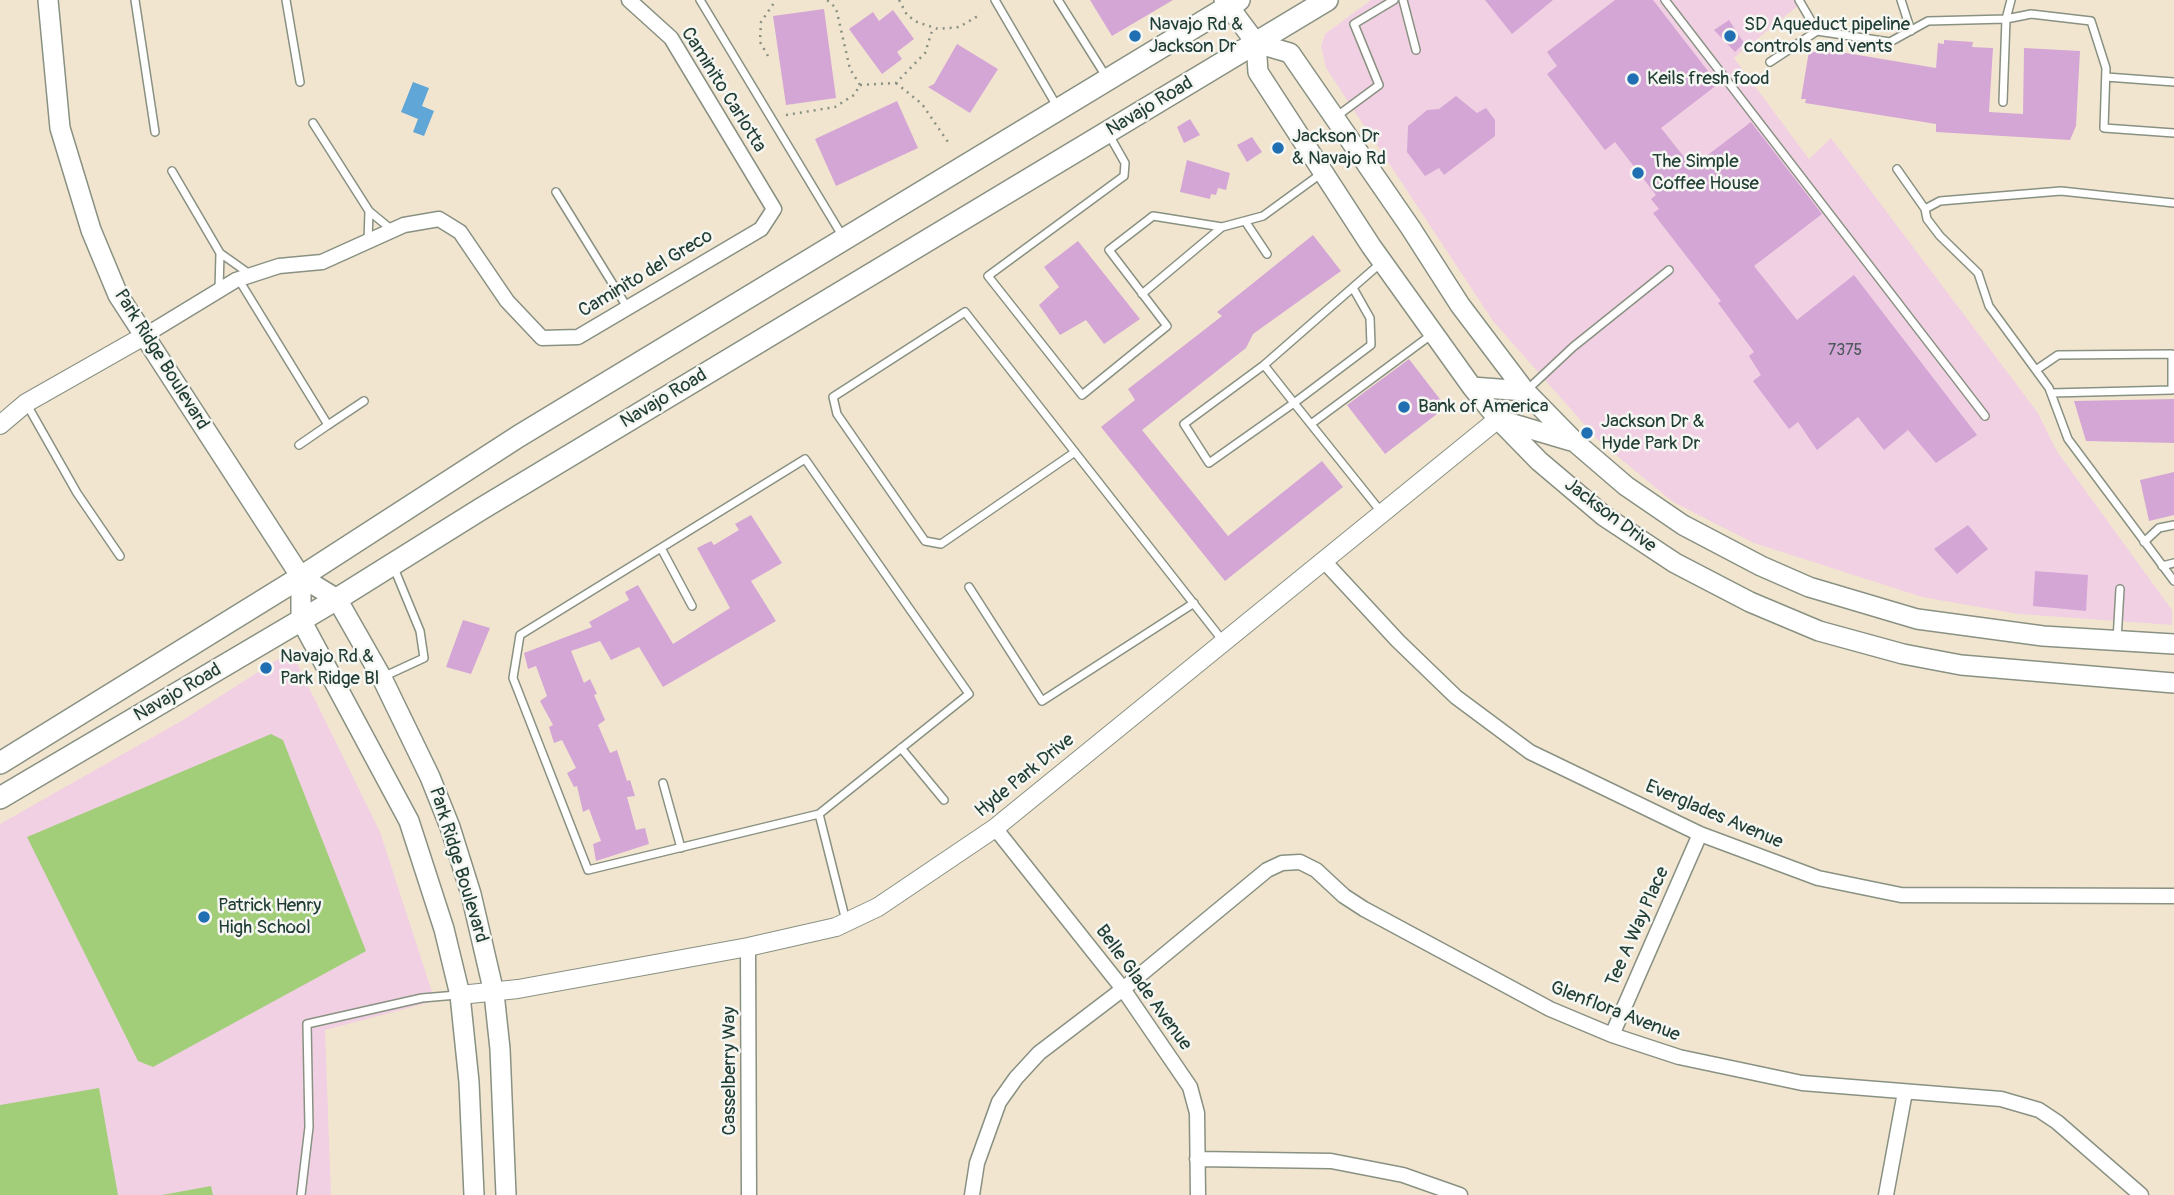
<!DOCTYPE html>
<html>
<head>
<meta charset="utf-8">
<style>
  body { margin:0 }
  canvas { display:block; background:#f2e5cf }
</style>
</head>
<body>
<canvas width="2174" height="1195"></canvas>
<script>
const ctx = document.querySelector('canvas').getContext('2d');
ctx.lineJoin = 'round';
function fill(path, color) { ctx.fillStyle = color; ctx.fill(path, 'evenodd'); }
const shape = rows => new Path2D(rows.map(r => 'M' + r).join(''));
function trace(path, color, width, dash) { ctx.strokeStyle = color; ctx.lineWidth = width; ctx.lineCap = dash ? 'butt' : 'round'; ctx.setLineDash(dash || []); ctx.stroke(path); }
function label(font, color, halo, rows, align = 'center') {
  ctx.font = font + ' Pangolin,sans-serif'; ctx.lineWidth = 5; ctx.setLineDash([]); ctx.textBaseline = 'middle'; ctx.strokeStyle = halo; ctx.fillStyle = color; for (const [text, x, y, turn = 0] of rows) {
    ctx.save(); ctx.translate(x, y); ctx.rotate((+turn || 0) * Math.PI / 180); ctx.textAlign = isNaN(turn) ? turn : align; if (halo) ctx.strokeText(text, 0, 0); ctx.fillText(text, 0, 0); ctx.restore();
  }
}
fill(shape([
  [1371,0,1805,0,1734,58,1809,159,1831,138,2038,413,2056,450,2172,610,2172,625,2018,614,1922,597,1754,543,1673,502,1598,440,1493,321,1326,68,1321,46,1325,34],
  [291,651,380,832,435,1001,325,1030,331,1195,0,1195,0,824,183,720]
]), '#f1d0e3');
fill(shape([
  [271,734,283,740,366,951,153,1067,138,1061,27,837],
  [99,1088,118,1195,0,1195,0,1105],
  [211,1186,213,1195,162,1195]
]), '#a2ce7a');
fill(shape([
  [413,82,429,88,422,106,434,111,424,136,413,132,418,119,401,112]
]), '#60a6d6');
fill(shape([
  [1090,0,1173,0,1112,36],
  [1485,0,1553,0,1512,34],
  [1615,0,1653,0,1718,84,1661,128,1692,167,1751,122,1822,214,1754,266,1797,320,1854,275,1977,435,1936,463,1908,430,1884,450,1858,417,1817,450,1798,422,1789,429,1753,381,1761,375,1749,356,1754,352,1718,303,1721,301,1653,213,1659,209,1651,199,1656,195,1615,142,1605,150,1547,74,1557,66,1547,52],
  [824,9,836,98,786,105,773,16],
  [893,10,914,39,897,52,902,59,882,74,849,29,873,12,879,21],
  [1729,20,1744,43,1735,52,1714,30],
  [1944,40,1973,42,1972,47,1993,48,1989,112,2023,114,2024,48,2080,51,2076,126,2070,140,1936,132,1936,124,1805,103,1806,99,1801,99,1809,51,1815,52,1816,48,1936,68,1938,43,1944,44],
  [957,44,998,69,970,113,928,87,934,84],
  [1456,96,1477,113,1486,108,1495,120,1495,136,1444,175,1439,168,1425,176,1407,152,1408,126,1427,110,1439,109],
  [897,101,918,148,836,186,815,139],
  [1190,119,1200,135,1184,143,1177,127],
  [1252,137,1262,152,1247,162,1237,145],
  [1187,160,1230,173,1226,190,1218,188,1216,195,1211,194,1210,199,1180,192],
  [1313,235,1341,271,1253,334,1246,348,1142,430,1228,536,1322,461,1343,487,1225,581,1101,427,1135,400,1128,389,1222,316,1217,312],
  [1078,241,1140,319,1104,344,1086,320,1060,335,1039,305,1059,287,1044,267],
  [1409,359,1446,407,1385,454,1347,405],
  [2174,399,2174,443,2086,441,2074,401],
  [2174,472,2174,515,2149,521,2140,480],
  [751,515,782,563,751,581,776,621,663,687,639,647,611,660,600,641,571,651,584,683,590,679,597,694,594,695,605,720,598,725,610,753,617,750,627,781,630,780,635,796,627,797,636,830,645,828,649,844,596,861,593,844,601,841,589,809,583,812,577,786,574,787,567,773,576,768,562,740,554,743,549,727,553,725,540,701,547,696,536,666,528,669,524,653,592,627,589,622,629,600,625,592,638,585,673,644,730,608,697,548,711,541,714,545,739,530,735,524],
  [1968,525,1988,549,1957,574,1934,549],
  [2035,571,2088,575,2086,611,2033,606],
  [463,620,490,628,471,674,446,667]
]), '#d4a6d5');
const service = shape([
  [135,0,155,132],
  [286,0,300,82],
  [700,0,843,237],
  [995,0,1058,108],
  [1058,0,1107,78],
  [1403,0,1416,50],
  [1665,0,1985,416],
  [1799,0,1817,31],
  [1901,0,1911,31],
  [1770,62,1817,31,1890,42,1928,21,2006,19,2011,0],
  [2106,77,2174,82],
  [2003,102,2006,19,2031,14,2091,21,2106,68,2104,128,2174,133],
  [1337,116,1379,85,1354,24,1394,0],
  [313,123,369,211],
  [1108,133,1125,163,1124,176,988,276,1082,395,1167,326,1109,250,1153,216,1222,227,1263,216,1322,173],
  [1897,169,1925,209,1927,219,1940,236,1978,273,1989,306,2049,388,2068,439,2174,581],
  [172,171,220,253],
  [556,192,627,307],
  [1925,209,1940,201,2061,191,2174,203],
  [1245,221,1267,254],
  [368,242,369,211,392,230],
  [239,280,328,425,299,445],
  [1353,288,1370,318,1371,345,1294,403,1209,463,1184,424,1264,365,1294,403,1382,513],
  [219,290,220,253,251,275],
  [1142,294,1222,227],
  [1264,365,1382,262],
  [2036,370,2058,355,2172,354,2172,390,2051,393],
  [1526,391,1573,347,1669,270],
  [26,403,77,493,120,556],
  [1311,424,1431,335],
  [328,425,364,401],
  [1075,452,941,544,925,541,837,414,833,397,965,312,1223,641],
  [2144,542,2159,528,2174,525],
  [661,548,692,606],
  [2162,566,2174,563],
  [969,587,1042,701,1194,603],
  [2117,640,2120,589],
  [385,676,424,658,420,631,394,568],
  [901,748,944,800],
  [663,783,681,848],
  [819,814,588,870,513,678,520,635,805,459,969,694,819,814,846,921],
  [301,1195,309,1127,307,1024,422,998,457,995]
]);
const minor = shape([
  [144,336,236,280,279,266,322,262,404,225,439,219,460,232,507,301,542,338,578,337,761,229,774,209,671,38,629,0],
  [1323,560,1398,641,1456,697,1530,752,1700,834,1818,878,1901,895,2174,896],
  [995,828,1123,989,1190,1087,1197,1113,1198,1195],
  [748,947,749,1195],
  [1612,1035,1700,834],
  [1197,1159,1331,1161,1403,1175,1460,1195],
  [972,1195,977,1163,999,1102,1016,1078,1039,1053,1123,989,1267,870,1282,863,1300,862,1316,870,1344,896,1364,909,1550,1009,1612,1035,1679,1057,1802,1083,2001,1099,2039,1110,2057,1122,2141,1195],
  [1886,1195,1905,1092]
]);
const tertiary = shape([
  [0,425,26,403,144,336],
  [460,995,518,989,748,947,836,927,878,907,995,828,1498,419]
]);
const secondary = shape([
  [48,0,60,128,91,230,118,295,301,577,337,599,382,678,430,777,450,827,471,894,494,993,500,1049,506,1195],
  [1224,0,1256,43,1258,72,1371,246,1472,387,1498,419,1539,461,1604,516,1675,563,1750,602,1819,631,1903,654,1961,665,2174,683],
  [1256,43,1290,53,1410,227,1460,305,1525,391,1576,443,1626,486,1683,525,1761,566,1809,587,1917,619,2043,636,2174,644],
  [1472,387,1525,391],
  [1500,420,1571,441],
  [301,577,301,620,409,821,444,929,460,995,469,1082,474,1195]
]);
const primary = shape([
  [0,763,301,577,519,436,1239,0],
  [0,798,337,599,481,509,1327,0]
]);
trace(service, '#889182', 10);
trace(minor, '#889182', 17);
trace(tertiary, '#889182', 20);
trace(secondary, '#889182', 22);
trace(primary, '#889182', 24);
trace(shape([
  [899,0,907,15,917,22,938,29,959,27,978,16],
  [768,56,760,42,761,22,776,0],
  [896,83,922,104,950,145],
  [860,85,896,83,925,53,933,28],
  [786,115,835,107,854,95,860,85,850,69,836,8,827,0]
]), '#889182', 2.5, [2, 5]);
trace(service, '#fff', 7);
trace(minor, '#fff', 14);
trace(tertiary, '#fff', 18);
trace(secondary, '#fff', 19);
trace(primary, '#fff', 21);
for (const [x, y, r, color] of [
  [1135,36,7,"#1f6fb2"],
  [1730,36,7,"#1f6fb2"],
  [1633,79,7,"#1f6fb2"],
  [1278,148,7,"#1f6fb2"],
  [1638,173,7,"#1f6fb2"],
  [1404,407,7,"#1f6fb2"],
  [1587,433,7,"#1f6fb2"],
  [266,668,7,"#1f6fb2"],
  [204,917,7,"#1f6fb2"]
]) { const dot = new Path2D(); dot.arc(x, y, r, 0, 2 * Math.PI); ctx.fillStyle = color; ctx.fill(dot); trace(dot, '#f6f6f2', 2.5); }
label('16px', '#4c575c', null, [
  ["7375",1845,351]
]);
label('19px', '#1f3d34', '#f6f6f2', [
  ["Navajo Rd &",1149,25],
  ["Jackson Dr",1149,47],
  ["SD Aqueduct pipeline",1744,25],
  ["controls and vents",1744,47],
  ["Keils fresh food",1647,79],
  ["Jackson Dr",1292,137],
  ["& Navajo Rd",1292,159],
  ["The Simple",1652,162],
  ["Coffee House",1652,184],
  ["Bank of America",1418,407],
  ["Jackson Dr &",1601,422],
  ["Hyde Park Dr",1601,444],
  ["Navajo Rd &",280,657],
  ["Park Ridge Bl",280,679],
  ["Patrick Henry",218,906],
  ["High School",218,928]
], 'left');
label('19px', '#1f3d34', '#f6f6f2', [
  ["Caminito Carlotta",723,90,58],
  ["Navajo Road",1150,107,-31],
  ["Caminito del Greco",646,274,-31],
  ["Park Ridge Boulevard",161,360,58],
  ["Navajo Road",664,399,-31],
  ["Jackson Drive",1610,516,37],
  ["Navajo Road",178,693,-30],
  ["Hyde Park Drive",1025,776,-39],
  ["Everglades Avenue",1714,815,23],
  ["Park Ridge Boulevard",458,865,73],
  ["Tee A Way Place",1638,927,-66],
  ["Belle Glade Avenue",1143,988,54],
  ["Glenflora Avenue",1615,1012,21],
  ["Casselberry Way",730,1071,-90]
]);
</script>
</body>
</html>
